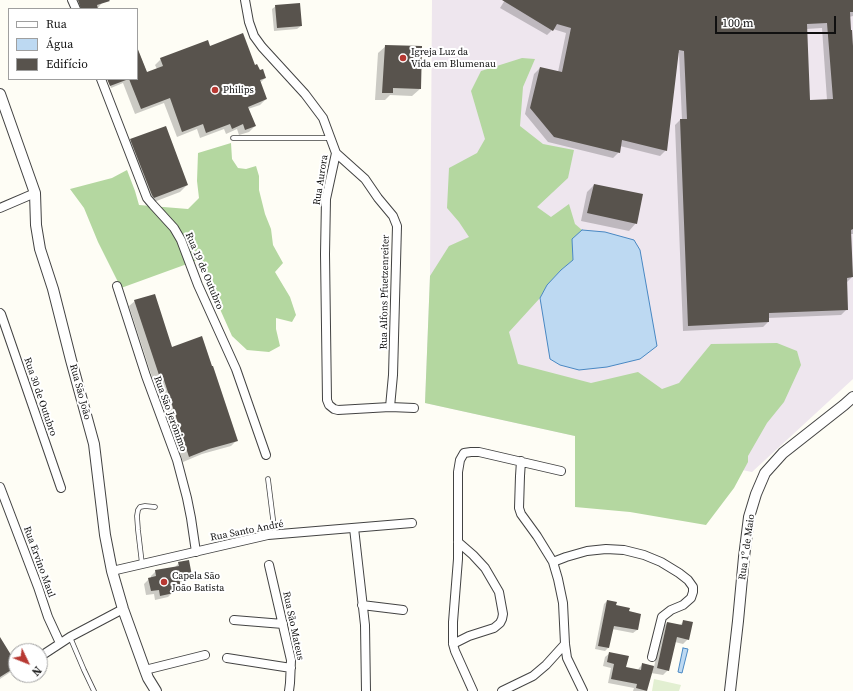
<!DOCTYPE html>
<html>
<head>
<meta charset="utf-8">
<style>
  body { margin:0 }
  #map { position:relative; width:853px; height:691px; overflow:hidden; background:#fefdf5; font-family:"Source Serif 4",serif }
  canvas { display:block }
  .legend { position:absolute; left:8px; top:8px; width:130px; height:72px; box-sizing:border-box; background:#fff; border:1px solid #9f9f9f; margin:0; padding:5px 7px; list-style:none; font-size:12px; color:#101010 }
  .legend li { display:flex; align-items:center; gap:8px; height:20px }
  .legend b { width:20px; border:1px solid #9f9f9f }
  .north { position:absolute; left:8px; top:643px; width:40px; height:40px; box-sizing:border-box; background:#fff; border:1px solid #9f9f9f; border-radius:50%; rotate:133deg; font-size:11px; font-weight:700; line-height:16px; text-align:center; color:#101010 }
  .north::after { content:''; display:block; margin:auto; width:14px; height:18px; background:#b73832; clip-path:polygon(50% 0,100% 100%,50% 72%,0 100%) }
  .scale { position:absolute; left:715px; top:16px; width:121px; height:18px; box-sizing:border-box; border:2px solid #101010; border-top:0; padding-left:5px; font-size:12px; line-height:14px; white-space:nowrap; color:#101010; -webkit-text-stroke:3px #fff; paint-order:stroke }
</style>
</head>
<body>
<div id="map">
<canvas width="853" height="691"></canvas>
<ul class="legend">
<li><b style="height:5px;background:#fff"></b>Rua</li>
<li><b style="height:11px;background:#bdd9f2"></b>Água</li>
<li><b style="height:11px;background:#58534d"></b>Edifício</li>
</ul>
<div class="north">N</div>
<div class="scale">100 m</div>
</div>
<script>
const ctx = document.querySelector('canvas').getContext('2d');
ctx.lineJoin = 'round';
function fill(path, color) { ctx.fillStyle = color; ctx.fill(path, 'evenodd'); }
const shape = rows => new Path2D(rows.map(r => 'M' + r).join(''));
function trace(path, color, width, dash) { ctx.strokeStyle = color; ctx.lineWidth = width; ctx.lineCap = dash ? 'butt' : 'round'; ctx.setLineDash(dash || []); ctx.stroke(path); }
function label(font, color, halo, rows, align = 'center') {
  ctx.font = font + ' "Source Serif 4",serif'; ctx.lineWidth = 4; ctx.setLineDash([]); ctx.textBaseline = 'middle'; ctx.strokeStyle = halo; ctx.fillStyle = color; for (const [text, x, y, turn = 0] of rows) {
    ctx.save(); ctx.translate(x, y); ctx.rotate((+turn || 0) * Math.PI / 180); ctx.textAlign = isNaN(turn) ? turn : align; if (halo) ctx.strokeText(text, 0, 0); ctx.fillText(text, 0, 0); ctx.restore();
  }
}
fill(shape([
  [432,0,853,0,853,379,752,472,575,436,425,403,430,276]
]), '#eee6ee');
fill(shape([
  [522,58,535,59,523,87,520,126,543,144,574,150,568,178,537,207,551,217,569,204,575,224,582,230,572,242,573,260,561,270,547,285,540,298,509,332,518,364,591,383,638,372,662,389,679,383,711,344,777,343,797,351,801,365,784,402,767,423,748,456,748,462,734,488,706,525,630,512,575,507,575,436,425,403,430,276,449,246,469,237,459,222,447,208,449,168,477,153,485,139,471,91,481,71],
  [231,143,232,159,238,168,246,169,256,166,259,176,259,190,265,214,271,229,273,245,283,263,275,272,290,297,296,315,292,322,276,318,276,329,280,346,269,352,247,350,232,336,198,260,121,288,98,242,84,208,70,189,112,178,127,170,135,191,139,205,188,209,199,198,197,181,198,153]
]), '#b4d7a0');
fill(shape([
  [654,679,681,685,679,691,652,691]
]), '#e2efd1');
const water = shape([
  [582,230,605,232,634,240,640,250,657,346,640,359,607,367,579,370,560,365,550,359,540,298,547,285,561,270,573,260,572,239,582,230],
  [683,648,688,649,682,673,678,672,683,648]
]);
fill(water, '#bdd9f2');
trace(water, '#4988c3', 1);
fill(shape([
  [67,0,101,0,102,3,97,9,72,9],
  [505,0,853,0,853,16,849,17,853,59,853,234,850,234,852,277,847,282,847,309,841,315,768,318,768,322,763,327,683,331,675,125,680,120,682,120,679,53,678,53,666,150,660,156,620,146,619,152,613,158,548,142,525,114,534,74,540,68,558,72,566,33,553,29,547,35,500,8],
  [822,28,827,100,809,101,806,29],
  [276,6,301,26,297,29,274,31,272,9],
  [386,46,420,89,412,96,390,95,385,100,375,100,378,53],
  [209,47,254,67,265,78,260,83,266,99,260,105,248,109,255,126,249,132,239,135,237,129,226,134,224,129,200,138,197,129,177,137,164,103,135,114,123,83,111,88,108,79,137,79,137,48,147,73,157,69,155,65,161,59],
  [131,140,187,185,180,192,146,205,145,203,124,147],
  [594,185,636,223,629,231,581,221,587,192],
  [135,301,171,349,236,441,231,446,202,454,183,462,156,379,153,380,129,306],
  [179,563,191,576,186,581,179,582,179,586,173,591,173,592,168,597,155,600,154,594,146,595,144,584,149,579,151,578,151,576,156,571,174,568],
  [607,601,628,612,640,615,637,630,633,633,612,629,608,648,605,651,595,649,604,604],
  [684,621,688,639,683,644,675,642,668,670,663,675,651,673,646,691,633,691,634,688,608,683,611,668,603,666,605,657,610,653,625,668,638,670,639,668,643,664,654,667,662,628,667,623,679,626],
  [0,639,16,665,16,667,9,673,0,679]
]), '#0003');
fill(shape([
  [78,0,109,0,110,1,97,5,98,9,81,9],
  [502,0,853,0,853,12,850,12,851,30,852,30,853,46,853,229,851,230,853,277,847,278,848,310,769,313,769,322,688,326,680,119,687,119,684,51,679,50,667,151,622,140,620,153,554,137,530,108,540,67,562,72,571,28,557,24,553,31],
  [827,23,833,99,810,100,807,24],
  [300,3,302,26,277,28,275,5],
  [243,33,255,65,257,64,260,70,263,69,266,78,260,80,267,99,248,107,256,126,245,130,243,124,232,129,230,124,206,133,203,124,182,132,170,98,141,109,129,79,137,79,137,47,147,72,163,66,160,58,208,40,210,46],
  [385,45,422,46,421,89,393,88,393,93,382,93],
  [107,79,126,79,126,80,110,86],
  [166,126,188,185,154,198,152,195,130,139],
  [594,184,643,194,637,224,587,213],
  [155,294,172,347,202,336,212,366,213,366,238,441,209,449,189,457,162,374,159,375,134,300],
  [189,560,192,576,179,579,181,586,174,587,174,593,160,596,159,590,151,591,148,578,156,576,155,570,179,566,178,562],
  [607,600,617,602,616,605,630,608,629,611,641,614,638,630,614,626,609,648,598,646],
  [683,620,693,622,689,640,677,637,669,671,657,668,667,622,682,625],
  [0,637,16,663,16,667,0,677],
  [609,652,629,656,626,667,641,670,642,663,654,666,647,691,636,688,637,684,611,679,614,664,607,662]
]), '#58534d');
const service = shape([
  [233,138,330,138],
  [268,479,275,535],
  [142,564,138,530,137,516,138,510,140,507,145,506,155,507],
  [70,637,84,670,94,691]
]);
const minor = shape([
  [72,0,76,9],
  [245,0,249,22,254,36,262,47,305,94,323,118,336,153,326,199,325,254,327,400,329,405,334,409,338,410,390,407,414,408],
  [101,79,147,198,153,205,174,228,181,240,198,285,236,369,266,455],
  [336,153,365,179,378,198,393,216,397,226,393,375,390,407],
  [0,208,35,193],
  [117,286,146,376,177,460,187,498,191,518,196,552],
  [0,313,1,314,61,488],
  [521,461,520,476,519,508,521,514,537,536,553,562,558,579,563,603,565,644,567,658,583,691],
  [0,487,38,587,48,617,60,643],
  [354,528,365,625,366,691],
  [553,562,566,557,587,551,606,549,624,550,644,555,661,562,679,573,688,580,693,587,693,592,691,598,683,605,671,610,662,617,652,657],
  [269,565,291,660,290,683,289,691],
  [112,571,268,535,412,523],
  [362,605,403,610],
  [234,620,283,624],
  [453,644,469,636,494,628,500,623,502,619,503,614,499,592,485,568,473,555,458,542],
  [41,656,70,637,123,609],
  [227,658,291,668],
  [145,670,205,655],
  [473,691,455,651,453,644,453,622,458,559,458,472,460,460,464,453,471,452,479,452,561,471],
  [502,691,533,676,546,665,565,644]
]);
const tertiary = shape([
  [0,94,35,193,36,225,40,249,53,289,71,360,94,444,105,535,112,571,123,609,145,670,148,678,156,691],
  [730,691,738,621,744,557,749,517,756,494,765,473,783,453,844,405,853,397]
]);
trace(service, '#434343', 5.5);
trace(minor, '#434343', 10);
trace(tertiary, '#434343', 12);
trace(service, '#fff', 4);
trace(minor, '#fff', 8);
trace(tertiary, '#fff', 10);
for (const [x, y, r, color] of [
  [403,58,4,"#b73832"],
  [215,90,4,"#b73832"],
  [164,582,4,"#b73832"]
]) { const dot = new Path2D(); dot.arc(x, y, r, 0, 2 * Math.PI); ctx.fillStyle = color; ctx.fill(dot); trace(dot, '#fff', 1.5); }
label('10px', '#101010', '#fff', [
  ["Igreja Luz da",411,52],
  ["Vida em Blumenau",411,64],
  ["Philips",223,90],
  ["Capela São",172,576],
  ["João Batista",172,588]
], 'left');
label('10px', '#101010', '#fff', [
  ["Rua Aurora",321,180,-81],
  ["Rua 19 de Outubro",204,271,67],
  ["Rua Alfons Pfuetzenreiter",385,292,-89],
  ["Rua São João",80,392,75],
  ["Rua 30 de Outubro",40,397,71],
  ["Rua São Jerônimo",170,414,70],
  ["Rua Santo André",247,531,-11],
  ["Rua 1º de Maio",747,547,-82],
  ["Rua Ervino Maul",39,562,70],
  ["Rua São Mateus",293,626,78]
]);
</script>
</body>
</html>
